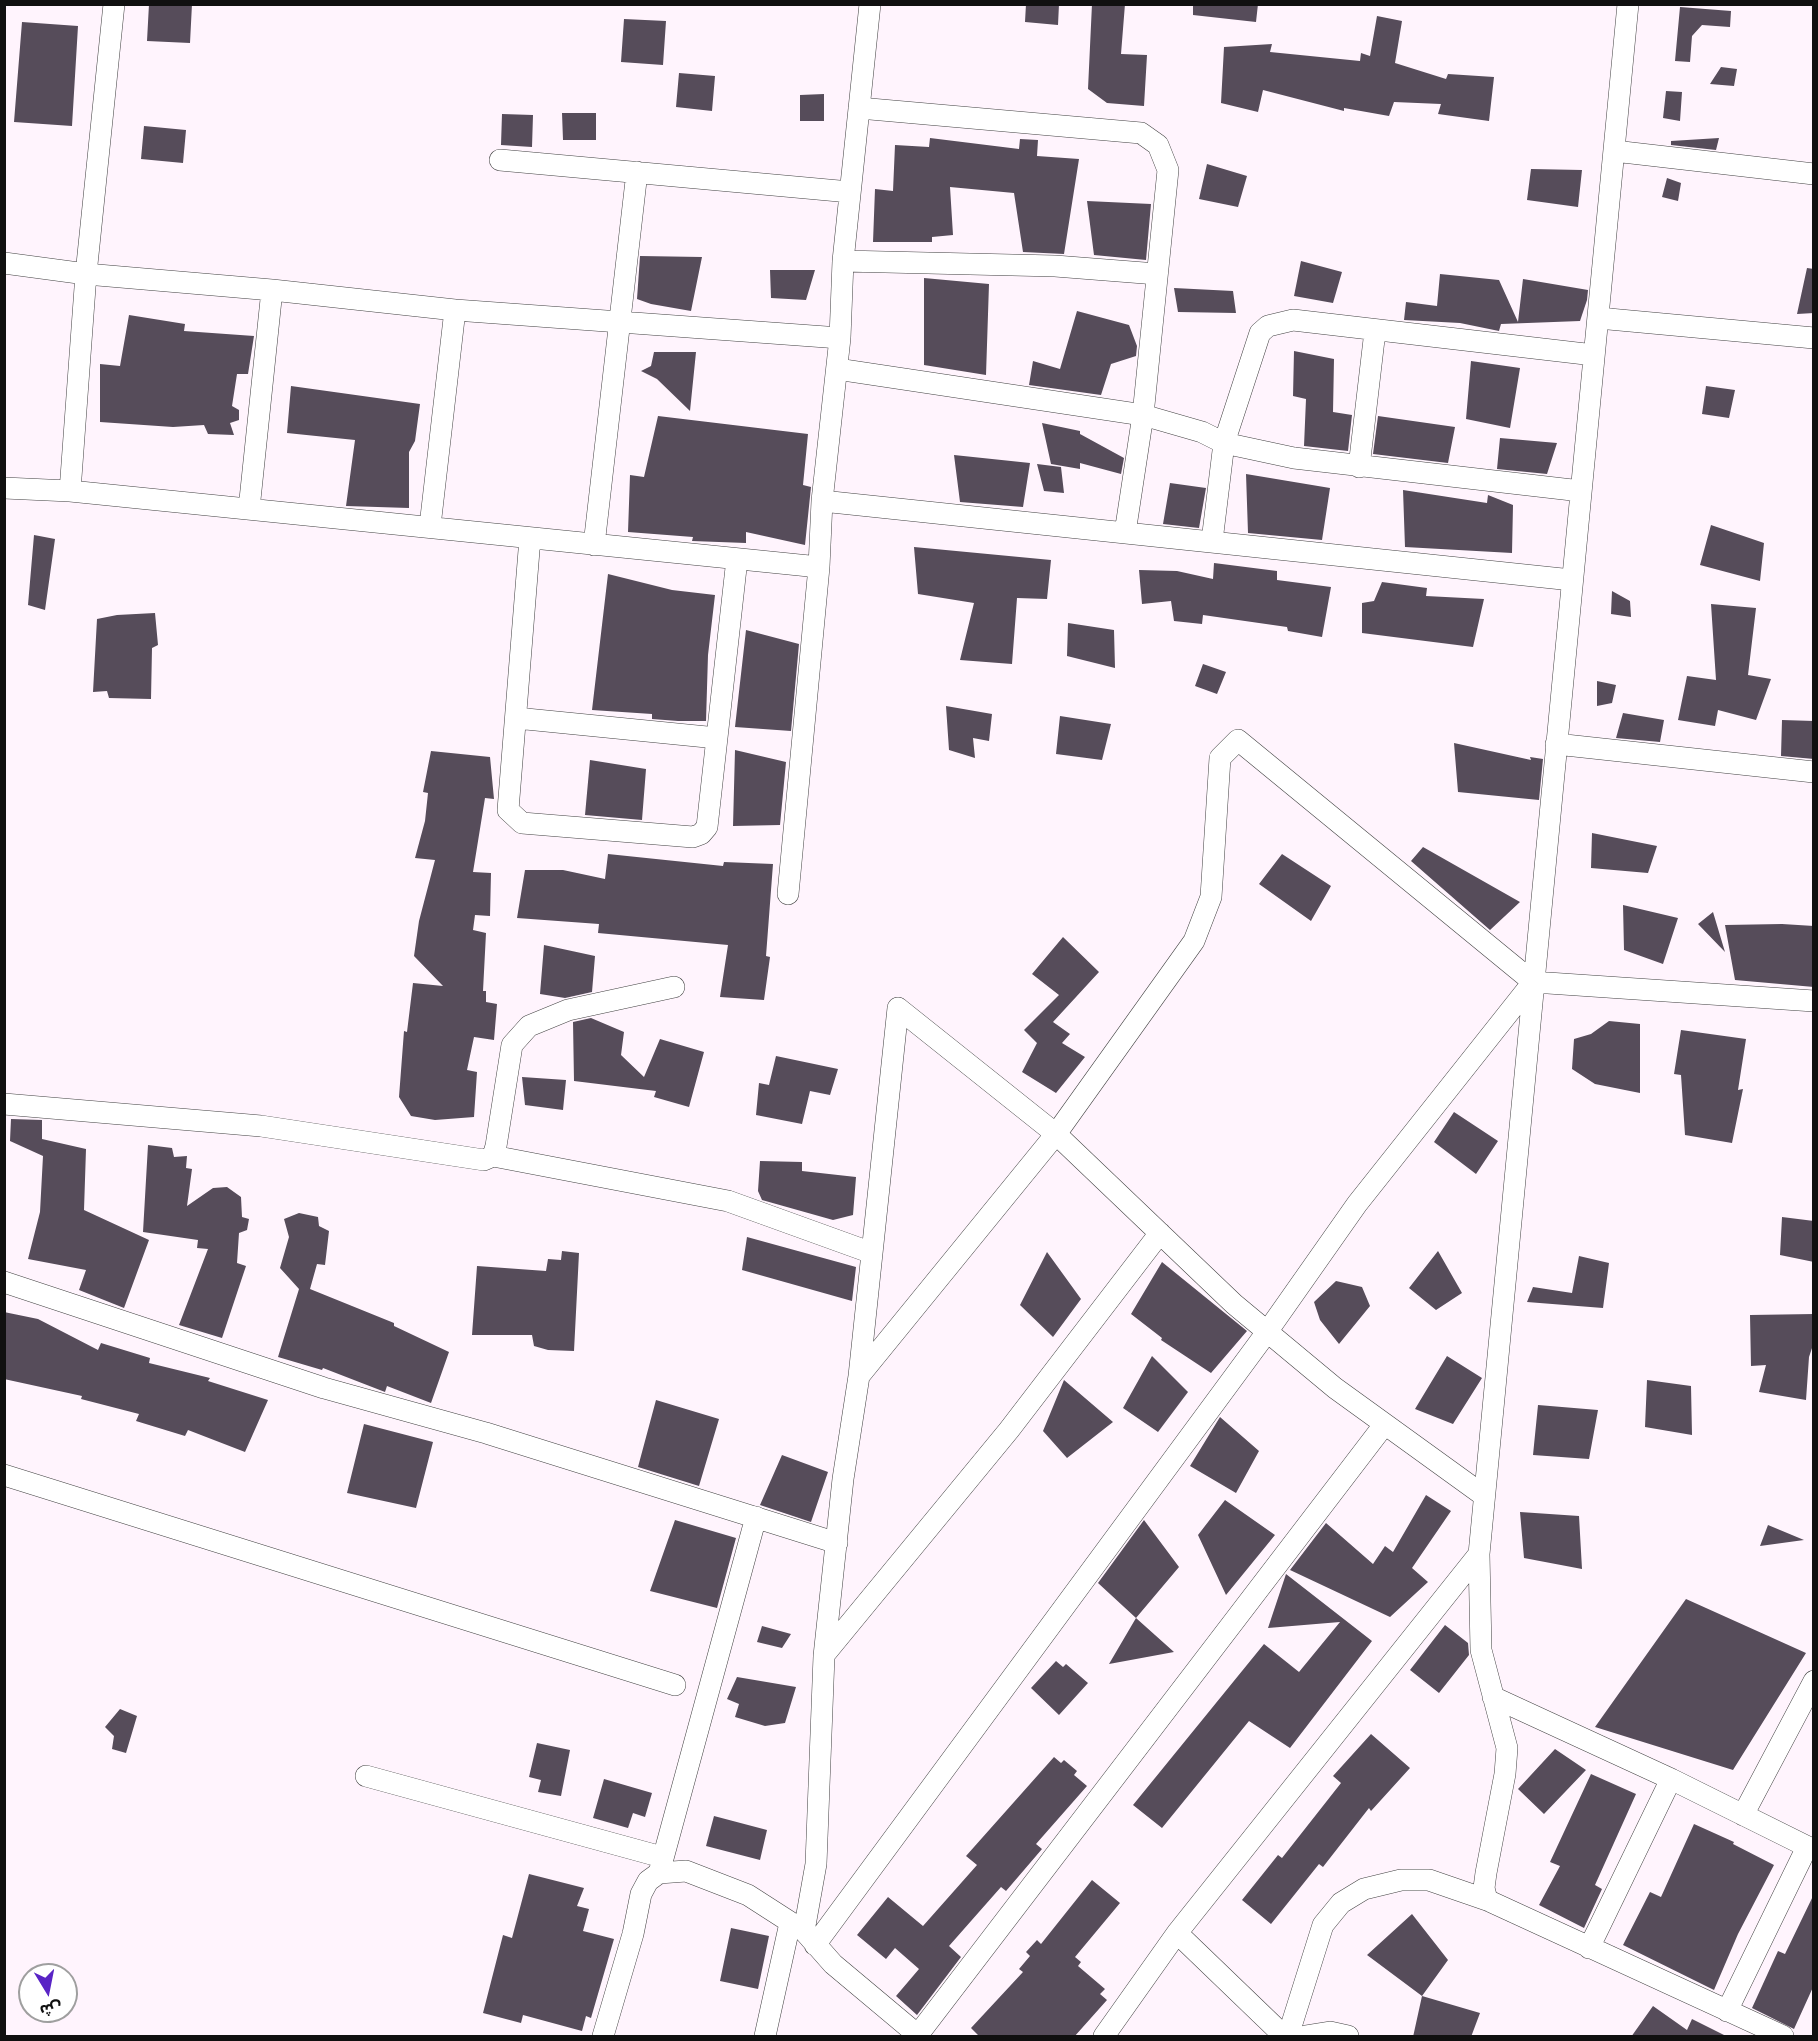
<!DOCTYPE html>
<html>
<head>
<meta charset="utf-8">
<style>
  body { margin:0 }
  #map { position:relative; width:1818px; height:2041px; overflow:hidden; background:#fff4fd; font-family:Bitter,"Noto Sans Arabic",serif }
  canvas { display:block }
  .frame { position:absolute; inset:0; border:6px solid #101010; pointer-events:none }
  .north { position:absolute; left:18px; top:1963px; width:60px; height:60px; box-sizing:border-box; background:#fff; border:2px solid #9f9f9f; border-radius:50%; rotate:170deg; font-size:16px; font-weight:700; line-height:24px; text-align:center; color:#101010 }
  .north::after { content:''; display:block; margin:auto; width:21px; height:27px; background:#5924c5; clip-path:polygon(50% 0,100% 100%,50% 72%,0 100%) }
</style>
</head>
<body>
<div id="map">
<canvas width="1818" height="2041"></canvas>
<div class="frame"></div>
<div class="north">ش</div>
</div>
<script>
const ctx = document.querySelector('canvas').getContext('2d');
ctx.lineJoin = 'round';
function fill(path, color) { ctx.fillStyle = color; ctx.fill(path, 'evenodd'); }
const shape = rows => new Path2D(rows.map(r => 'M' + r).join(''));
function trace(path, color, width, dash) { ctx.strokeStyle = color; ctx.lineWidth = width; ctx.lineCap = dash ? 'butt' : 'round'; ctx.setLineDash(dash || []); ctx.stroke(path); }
fill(shape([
  [149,4,192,4,190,43,147,41],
  [1026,4,1059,4,1058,25,1025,22],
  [1092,4,1125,4,1121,54,1147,55,1144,106,1107,103,1088,89],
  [1193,4,1258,4,1256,22,1193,15],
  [1680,7,1731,11,1730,27,1702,25,1692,36,1690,62,1675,61],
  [1377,16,1402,21,1395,63,1446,79,1448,74,1494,77,1489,121,1438,114,1441,104,1394,102,1389,116,1344,108,1344,111,1263,90,1258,112,1221,103,1224,47,1272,44,1270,52,1360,61,1361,53,1370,56],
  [624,19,666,21,663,65,621,62],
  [22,22,78,26,72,126,14,122],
  [1721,67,1737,69,1734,86,1710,84],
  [679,73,715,76,712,111,676,107],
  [1666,91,1682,92,1680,121,1663,118],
  [824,94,824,121,800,121,800,95],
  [562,113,596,113,596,140,563,140],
  [502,114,533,115,532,147,501,145],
  [144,126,186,130,183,163,141,159],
  [930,138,1019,149,1020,139,1038,140,1037,156,1079,159,1064,254,1023,252,1014,193,950,187,953,235,932,237,932,242,873,242,875,189,893,191,895,145,929,147],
  [1719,138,1716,150,1671,145,1671,141],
  [1207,164,1247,176,1238,207,1199,199],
  [1531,169,1582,170,1578,207,1527,200],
  [1667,178,1681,183,1678,201,1662,197],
  [1087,201,1151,204,1146,260,1094,255],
  [640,256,702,257,691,311,651,304,637,299],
  [1301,261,1342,272,1333,303,1294,296],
  [1807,268,1814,269,1814,313,1797,314],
  [770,270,815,270,806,300,771,298],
  [1440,274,1499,280,1518,322,1523,279,1588,290,1587,300,1580,321,1501,324,1499,331,1460,323,1404,320,1406,302,1437,306],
  [924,278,989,284,986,375,924,365],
  [1174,288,1233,291,1236,313,1178,312],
  [1077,311,1129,325,1137,346,1136,356,1111,364,1101,395,1029,385,1033,361,1060,369],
  [129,315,185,324,184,331,254,336,248,374,237,374,232,406,239,410,239,420,230,423,234,435,208,434,204,425,173,427,100,422,100,364,120,366],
  [1294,351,1334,359,1333,412,1352,415,1348,451,1304,446,1306,399,1293,396],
  [654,352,696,352,690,411,657,379,641,371,651,366],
  [1471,361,1520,368,1510,428,1466,419],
  [291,386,420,404,415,441,409,452,409,508,346,506,355,440,287,433],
  [1706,386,1735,390,1729,418,1702,414],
  [658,416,808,434,803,485,811,487,805,545,746,532,746,543,692,541,693,537,628,532,630,475,644,477],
  [1378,416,1455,427,1448,463,1373,454],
  [1042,423,1080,431,1080,434,1124,458,1121,474,1080,463,1080,469,1051,464],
  [1500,438,1557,443,1547,474,1497,469],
  [954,455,1030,463,1023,507,960,502],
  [1037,464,1061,467,1064,493,1044,491],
  [1246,474,1330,488,1322,540,1248,533],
  [1170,483,1206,488,1199,528,1163,524],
  [1403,490,1487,503,1488,495,1513,505,1512,553,1405,547],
  [1711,525,1764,543,1760,581,1700,565],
  [34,535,55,539,45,610,28,605],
  [914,547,1051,560,1047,599,1017,598,1012,664,960,660,974,603,918,594],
  [1214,563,1277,571,1277,580,1331,587,1322,637,1288,631,1287,627,1203,615,1202,624,1174,621,1171,601,1142,604,1139,570,1177,571,1213,579],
  [608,574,672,590,715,595,708,655,706,721,678,721,652,719,652,714,592,710],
  [1382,582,1427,588,1426,596,1484,599,1473,647,1362,633,1362,603,1374,601],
  [1612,591,1630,601,1631,617,1611,614],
  [1711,604,1756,608,1748,675,1771,679,1756,720,1718,710,1715,726,1678,720,1687,676,1716,680],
  [155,613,158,645,152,648,151,699,109,698,107,691,93,692,97,619,117,615],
  [1068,623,1114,630,1115,668,1067,656],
  [746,630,799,644,791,731,735,727],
  [1203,664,1226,672,1217,694,1195,686],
  [1597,681,1616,685,1612,703,1597,706],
  [946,706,992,714,989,741,973,738,975,758,949,750],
  [1623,713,1664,720,1660,742,1616,738],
  [1060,716,1111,724,1102,760,1056,754],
  [1782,720,1814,721,1814,759,1781,756],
  [1454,743,1531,760,1530,757,1543,759,1539,800,1458,792],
  [735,750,786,762,780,825,733,826],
  [431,751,490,757,494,799,485,798,473,872,491,873,490,916,475,915,473,930,486,933,483,991,486,991,486,1002,497,1004,494,1040,474,1037,467,1070,477,1072,474,1117,435,1120,411,1116,399,1097,404,1031,407,1032,413,983,443,986,414,956,419,921,435,860,415,858,425,821,428,793,423,792],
  [590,760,646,769,642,820,585,815],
  [1592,833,1657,846,1648,873,1591,868],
  [1423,847,1520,902,1490,930,1411,861],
  [608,854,723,866,724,862,773,864,766,956,770,957,764,1000,720,997,728,945,598,933,599,924,517,918,525,870,563,870,605,879],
  [1282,854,1331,886,1311,921,1259,884],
  [1623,905,1678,918,1663,964,1624,950],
  [1713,912,1725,952,1698,924],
  [1782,924,1814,926,1814,987,1735,980,1725,925],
  [1063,937,1099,972,1053,1022,1070,1034,1062,1043,1085,1057,1056,1093,1022,1072,1037,1043,1024,1030,1059,995,1032,974],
  [544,945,595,956,592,992,565,998,540,994],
  [591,1018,624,1032,621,1055,644,1077,660,1039,704,1052,689,1107,654,1097,656,1091,574,1081,573,1022],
  [1609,1021,1640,1024,1640,1093,1595,1084,1572,1069,1574,1039,1591,1034],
  [1681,1030,1746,1039,1738,1090,1743,1089,1732,1143,1685,1135,1681,1075,1674,1074],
  [776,1056,838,1069,830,1095,810,1091,802,1124,756,1115,759,1083,769,1085],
  [522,1077,566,1080,563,1110,525,1105],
  [1454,1112,1498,1141,1476,1174,1434,1142],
  [11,1119,42,1120,42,1139,86,1149,84,1210,149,1240,124,1308,79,1290,86,1270,28,1259,40,1212,43,1156,10,1141],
  [148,1145,172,1148,174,1157,187,1156,186,1168,192,1169,187,1206,213,1188,227,1187,241,1197,242,1217,249,1219,247,1230,239,1233,237,1263,246,1266,222,1338,179,1325,208,1249,197,1248,198,1240,143,1232],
  [760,1161,802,1162,802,1171,856,1177,853,1215,833,1220,762,1200,758,1191],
  [299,1213,318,1217,319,1226,329,1231,325,1265,317,1264,310,1289,394,1323,394,1326,449,1352,431,1403,387,1386,385,1392,323,1368,322,1370,278,1357,299,1289,280,1268,289,1237,284,1219],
  [1782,1217,1814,1221,1814,1262,1780,1255],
  [747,1237,856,1267,852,1301,742,1270],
  [562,1251,579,1253,574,1351,548,1350,534,1346,532,1335,472,1335,477,1266,546,1271,548,1259,561,1260],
  [1438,1251,1462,1293,1436,1310,1409,1288],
  [1047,1252,1081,1299,1053,1337,1020,1305],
  [1579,1256,1609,1263,1603,1308,1527,1302,1533,1287,1572,1293],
  [1162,1262,1247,1331,1211,1373,1161,1340,1162,1338,1131,1314],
  [1336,1281,1362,1287,1370,1306,1339,1344,1320,1320,1314,1302],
  [4,1312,38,1319,98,1350,101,1343,150,1358,149,1363,210,1378,208,1381,268,1400,245,1452,188,1430,185,1436,136,1421,139,1414,81,1399,82,1396,4,1379],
  [1814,1314,1814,1342,1809,1357,1806,1400,1759,1392,1766,1365,1751,1366,1750,1315],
  [1152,1356,1188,1392,1158,1432,1123,1408],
  [1447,1356,1482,1378,1453,1424,1415,1409],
  [1064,1380,1113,1422,1067,1458,1043,1431],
  [1647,1380,1691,1386,1692,1435,1645,1427],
  [656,1400,719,1419,699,1486,638,1467],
  [1538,1405,1598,1410,1589,1459,1533,1455],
  [1220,1417,1259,1451,1236,1493,1190,1466],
  [364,1424,433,1442,416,1508,347,1493],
  [782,1455,828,1472,811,1522,760,1505],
  [1426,1495,1451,1511,1412,1568,1428,1582,1390,1617,1290,1570,1326,1523,1373,1564,1385,1546,1393,1552],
  [1225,1500,1275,1535,1226,1595,1198,1535],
  [1520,1512,1579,1516,1582,1569,1524,1558],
  [675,1520,736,1538,717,1608,650,1591],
  [1144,1520,1179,1567,1136,1618,1098,1583],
  [1768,1525,1804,1540,1760,1546],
  [1286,1574,1372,1641,1290,1748,1249,1721,1162,1828,1133,1805,1264,1644,1299,1672,1340,1622,1268,1628],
  [1686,1599,1806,1653,1733,1770,1595,1727],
  [1136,1618,1174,1652,1109,1664],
  [1445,1625,1468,1643,1469,1655,1439,1693,1410,1670],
  [762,1626,791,1634,782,1648,757,1642],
  [1056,1661,1063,1667,1066,1664,1088,1683,1059,1715,1031,1688],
  [737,1677,796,1687,785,1723,765,1726,735,1717,739,1704,727,1699],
  [120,1709,137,1716,126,1753,112,1749,114,1736,105,1727],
  [1371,1734,1410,1768,1371,1811,1369,1808,1323,1867,1319,1864,1271,1924,1242,1900,1278,1855,1282,1858,1341,1783,1333,1776],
  [537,1743,570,1750,561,1796,538,1792,541,1780,529,1777],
  [1555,1749,1586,1770,1544,1814,1518,1789],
  [1054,1757,1061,1763,1064,1760,1077,1771,1074,1775,1087,1786,1036,1844,1042,1849,1006,1891,1001,1887,949,1946,961,1957,917,2015,896,1996,919,1969,895,1948,886,1959,857,1935,888,1897,923,1926,977,1865,966,1856],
  [1591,1774,1636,1794,1595,1885,1602,1889,1584,1928,1539,1905,1560,1866,1550,1862],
  [604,1779,652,1793,645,1817,633,1813,628,1828,593,1818],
  [714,1816,767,1830,760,1860,706,1846],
  [1694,1824,1734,1842,1733,1844,1774,1865,1738,1934,1714,1990,1623,1945,1650,1892,1661,1897],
  [529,1874,584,1888,577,1906,589,1909,583,1931,614,1939,591,2018,586,2016,582,2031,523,2015,521,2023,483,2013,503,1935,512,1938],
  [1092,1880,1120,1903,1075,1957,1081,1962,1078,1966,1105,1989,1100,1994,1107,2000,1074,2037,980,2037,971,2028,1023,1972,1019,1969,1030,1956,1026,1952,1037,1940,1041,1944],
  [1814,1894,1814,1985,1794,2029,1752,2008,1778,1951,1785,1954],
  [1412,1914,1448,1960,1422,1996,1367,1955],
  [731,1928,769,1936,758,1989,720,1981],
  [1422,1996,1480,2013,1471,2037,1413,2037],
  [1653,2006,1687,2030,1692,2019,1728,2037,1631,2037]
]), '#564c5a');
const street = shape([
  [859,108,1141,133,1158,145,1168,170,1143,415,1125,533],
  [1614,151,1814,174],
  [500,160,850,192],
  [843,261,1055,266,1157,274],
  [4,263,86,274,272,290,455,310,840,338],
  [1598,318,1814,338],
  [837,369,1143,415,1202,432,1224,443,1294,458,1581,491],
  [1359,467,1375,331],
  [4,488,70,491,819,567],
  [70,491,86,274,114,4],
  [822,501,1572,580],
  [249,509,272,290],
  [430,526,455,310],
  [530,538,508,810,522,823,693,837,701,834,707,827,737,559],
  [1212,541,1224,443,1260,333,1268,326,1293,320,1594,355],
  [594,545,637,172],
  [516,718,717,738],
  [1556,744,1814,772],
  [788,894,819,567,822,501,840,338,843,261,870,4],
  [898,1008,859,1376,843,1479,824,1656,816,1864,804,1931,833,1964,919,2036],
  [898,1008,1056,1134,1234,1304,1335,1388,1483,1495],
  [4,1104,261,1126,484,1160,493,1156,496,1146,512,1045,529,1026,568,1010,674,987],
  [493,1156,728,1201,872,1253],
  [4,1282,324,1388,486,1433,837,1543],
  [859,1376,1056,1134,1194,941,1211,897,1220,758,1238,740,1533,982,1814,1001],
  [4,1475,675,1685],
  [824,1655,1009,1430,1160,1233],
  [1493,1697,1671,1779,1814,1850],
  [366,1776,662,1857],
  [1743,1815,1814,1681],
  [659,1873,756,1517],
  [1487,1900,1484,1888,1486,1873,1505,1774,1507,1748,1481,1650,1479,1554,1628,4],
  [1177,1933,1284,2036],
  [815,1945,1267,1332,1357,1204,1533,982],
  [1589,1948,1671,1779],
  [1727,2011,1807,1847],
  [603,2036,633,1934,641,1894,648,1881,659,1873,686,1871,748,1895,804,1931],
  [765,2036,790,1923],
  [917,2036,1384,1425],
  [1104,2036,1177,1933,1479,1554],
  [1288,2036,1323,1925,1341,1903,1364,1889,1401,1880,1429,1880,1487,1900,1783,2036],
  [1305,2036,1330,2032,1348,2036]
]);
trace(street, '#434343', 22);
trace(street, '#fff', 21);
</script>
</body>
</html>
